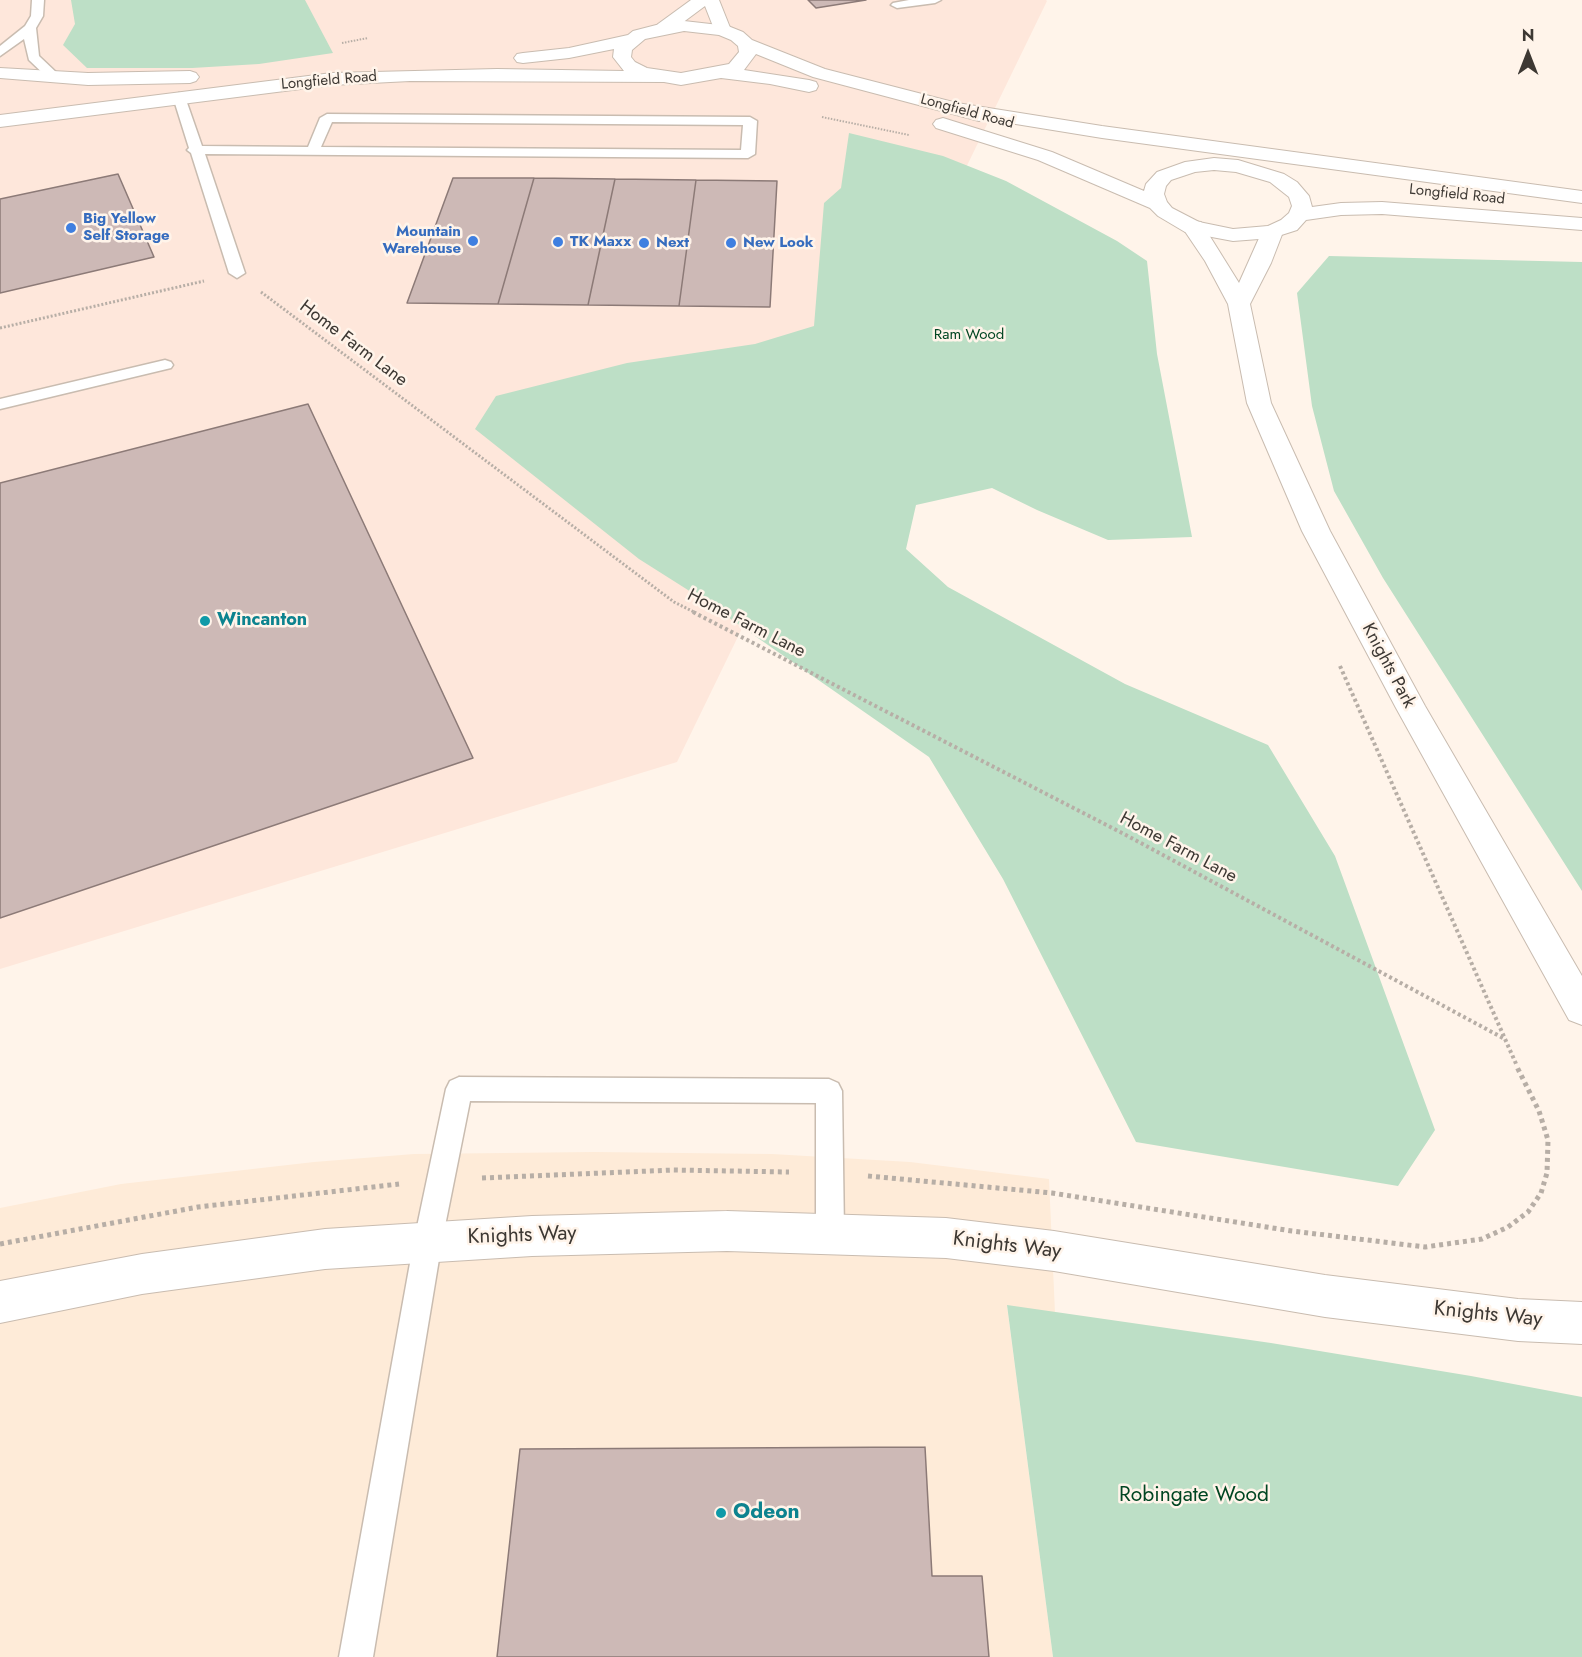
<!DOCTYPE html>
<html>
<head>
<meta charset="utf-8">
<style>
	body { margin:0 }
	#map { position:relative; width:1582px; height:1657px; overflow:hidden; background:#fff4ea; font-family:Jost,sans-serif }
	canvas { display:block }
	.north { position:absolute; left:1498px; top:24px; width:60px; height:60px; -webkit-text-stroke:4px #fff4ea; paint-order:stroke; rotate:0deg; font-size:16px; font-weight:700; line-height:24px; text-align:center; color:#3d3833 }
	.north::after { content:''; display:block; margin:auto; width:21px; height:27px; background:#3d3833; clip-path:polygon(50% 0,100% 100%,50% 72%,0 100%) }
</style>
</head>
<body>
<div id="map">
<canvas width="1582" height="1657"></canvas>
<div class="north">N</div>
</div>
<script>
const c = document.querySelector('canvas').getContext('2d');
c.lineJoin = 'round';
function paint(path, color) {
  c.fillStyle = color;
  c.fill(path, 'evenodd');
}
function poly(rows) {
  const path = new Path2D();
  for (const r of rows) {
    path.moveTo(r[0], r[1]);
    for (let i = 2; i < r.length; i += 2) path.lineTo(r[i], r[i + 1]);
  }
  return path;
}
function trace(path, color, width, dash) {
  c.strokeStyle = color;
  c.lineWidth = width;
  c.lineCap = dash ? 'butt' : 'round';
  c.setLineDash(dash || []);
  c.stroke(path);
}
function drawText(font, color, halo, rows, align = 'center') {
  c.font = font + ' Jost,sans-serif';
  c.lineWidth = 5;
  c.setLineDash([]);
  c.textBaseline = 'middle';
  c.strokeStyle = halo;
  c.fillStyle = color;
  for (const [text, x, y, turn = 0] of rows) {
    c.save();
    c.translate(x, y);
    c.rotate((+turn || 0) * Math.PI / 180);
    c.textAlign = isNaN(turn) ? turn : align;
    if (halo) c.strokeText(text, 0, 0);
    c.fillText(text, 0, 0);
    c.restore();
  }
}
const built = poly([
	[594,1152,772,1154,910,1162,1049,1179,1055,1313,1007,1306,1053,1657,0,1657,0,1208,121,1184,314,1162,414,1154]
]);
const industrial = poly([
	[0,0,1046,0,1047,1,677,762,0,969]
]);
const green = poly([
	[71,0,305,0,333,53,259,64,192,68,87,68,63,45,75,24],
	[849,133,943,156,1006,181,1117,241,1147,261,1157,354,1192,537,1108,540,1037,510,992,488,916,505,906,549,948,587,1125,684,1268,745,1335,856,1435,1130,1398,1186,1136,1142,1003,879,929,757,699,597,639,559,475,429,496,396,627,363,755,344,814,326,824,203,841,188],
	[1329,256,1582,262,1582,891,1383,578,1334,491,1312,406,1297,293],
	[1007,1305,1271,1343,1471,1376,1582,1397,1582,1657,1053,1657]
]);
const building = poly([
	[808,0,866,0,816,8,808,0],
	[118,174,154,257,0,293,0,199,118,174],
	[453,178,534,178,498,304,407,303,453,178],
	[534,178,615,179,588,305,498,304,534,178],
	[615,179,696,180,679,306,588,305,615,179],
	[696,180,777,181,770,307,679,306,696,180],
	[308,404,473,758,0,918,0,483,308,404],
	[925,1447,932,1576,982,1576,989,1657,497,1657,520,1449,925,1447]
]);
const pathFar3 = poly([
	[342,43,368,38],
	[822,117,909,135]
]);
const pathFar2 = poly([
	[261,292,674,602,696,613],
	[0,328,204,281]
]);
const pathFar1 = poly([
	[693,612,1124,834,1503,1038],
	[1340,666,1517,1066]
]);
const path = poly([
	[868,1176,1052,1193,1292,1231,1425,1247,1482,1239,1508,1227,1528,1212,1541,1193,1547,1173,1548,1140,1539,1111,1516,1065],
	[482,1178,673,1170,789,1172],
	[0,1244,198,1207,399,1184]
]);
const service = poly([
	[32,0,44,0,43,16,36,28,39,56,58,74,60,77,58,80,50,80,29,60,24,39,0,56,0,46,25,26,31,16,32,0],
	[909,0,941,0,935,3,897,8,891,5,893,3,909,0],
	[179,93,185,97,202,146,308,147,320,118,327,114,750,117,757,121,755,154,748,158,205,154,245,273,237,278,229,273,191,153,187,150,189,148,173,97,179,93],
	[332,122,743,125,741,150,321,147,332,122],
	[165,360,171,362,173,365,171,368,0,409,0,399,165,360],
	[459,1077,829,1079,838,1083,842,1091,844,1233,840,1242,830,1246,820,1242,816,1233,816,1103,470,1101,442,1241,373,1657,339,1657,414,1241,446,1089,450,1081,459,1077]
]);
const minor = poly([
	[691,0,719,0,731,30,728,34,716,34,705,6,670,32,658,32,655,28,658,24,691,0],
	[1193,221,1201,222,1239,283,1264,227,1272,226,1280,227,1283,232,1271,263,1250,304,1271,403,1330,531,1425,706,1582,976,1582,1025,1569,1020,1396,708,1302,531,1247,403,1228,304,1205,261,1182,227,1185,222,1193,221],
	[727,1211,946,1218,1054,1231,1325,1275,1518,1299,1582,1302,1582,1344,1518,1341,1325,1317,1054,1271,946,1258,727,1251,532,1256,325,1269,142,1294,0,1323,0,1281,142,1254,325,1229,532,1216,727,1211]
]);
const tertiary = poly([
	[684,21,728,26,743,32,752,40,825,69,957,103,1102,126,1582,191,1582,203,1102,138,985,119,979,121,813,77,756,54,744,70,809,80,816,82,818,86,816,90,809,92,770,84,721,78,681,85,664,82,410,81,332,85,0,127,0,115,332,73,497,69,624,71,613,57,614,49,569,58,523,63,517,62,514,58,517,54,523,53,569,48,628,35,633,31,664,23,684,21],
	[684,31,719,35,731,40,738,46,739,52,729,64,681,73,647,68,635,62,631,57,632,50,645,39,684,31],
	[0,68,88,73,190,71,196,73,199,77,196,81,190,83,88,85,0,78,0,68],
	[943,118,1052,152,1144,191,1146,184,1157,172,1185,162,1214,158,1238,160,1284,174,1297,182,1309,196,1312,207,1341,203,1382,202,1582,218,1582,230,1382,214,1341,215,1306,220,1297,230,1272,238,1233,241,1185,232,1158,216,1150,208,1038,160,936,128,933,124,936,120,943,118],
	[1214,170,1236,172,1270,182,1289,197,1292,206,1289,213,1281,220,1268,226,1233,229,1199,222,1172,208,1167,202,1164,194,1166,186,1171,180,1195,172,1214,170]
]);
const markers = [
	[71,228,6,"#3f7fe0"],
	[473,241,6,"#3f7fe0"],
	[558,242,6,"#3f7fe0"],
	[644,243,6,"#3f7fe0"],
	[731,243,6,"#3f7fe0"],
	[205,621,6,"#0f9aa8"],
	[721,1513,6,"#0f9aa8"]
];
const farStreetnames = [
	["Longfield Road",329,81,-5],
	["Longfield Road",967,112,15],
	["Longfield Road",1457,195,6]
];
const farShopnames = [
	["Big Yellow",83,219],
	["Self Storage",83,236],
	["Mountain",461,232,"right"],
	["Warehouse",461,249,"right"],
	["TK Maxx",570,242],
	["Next",656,243],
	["New Look",743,243]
];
const farParknames = [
	["Ram Wood",969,335]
];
const streetNames = [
	["Home Farm Lane",353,344,37],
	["Home Farm Lane",746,624,27],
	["Knights Park",1388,666,62],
	["Home Farm Lane",1178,848,28]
];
const cultureNames = [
	["Wincanton",217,621]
];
const nearStreetnames = [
	["Knights Way",522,1236,-2],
	["Knights Way",1007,1246,7],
	["Knights Way",1488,1315,6]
];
const nearParknames = [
	["Robingate Wood",1194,1496]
];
const nearCulturenames = [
	["Odeon",733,1513]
];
paint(built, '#feebd8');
paint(industrial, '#fee7db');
paint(green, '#bddfc6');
paint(building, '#cdb9b6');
trace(building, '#8c7a77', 1.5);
trace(service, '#c9bcb0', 3);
trace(minor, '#c9bcb0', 2);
trace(tertiary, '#c9bcb0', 2);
trace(pathFar3, '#b7aea6', 2, [1.5, 1.5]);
trace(pathFar2, '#b7aea6', 3, [2, 2]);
trace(pathFar1, '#b7aea6', 4, [3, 3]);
trace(path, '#b7aea6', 5, [4, 4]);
paint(service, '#fff');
paint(minor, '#fff');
paint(tertiary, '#fff');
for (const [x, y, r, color] of markers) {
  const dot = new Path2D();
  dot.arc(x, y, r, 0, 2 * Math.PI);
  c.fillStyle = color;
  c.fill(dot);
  trace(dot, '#fff4ea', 2);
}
drawText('15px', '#3d3833', '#fff4ea', farStreetnames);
drawText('bold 15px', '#366cbe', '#fff4ea', farShopnames, 'left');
drawText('15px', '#014622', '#fff4ea', farParknames);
drawText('18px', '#3d3833', '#fff4ea', streetNames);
drawText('bold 18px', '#0d838f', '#fff4ea', cultureNames, 'left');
drawText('21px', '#3d3833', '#fff4ea', nearStreetnames);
drawText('21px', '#014622', '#fff4ea', nearParknames);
drawText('bold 21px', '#0d838f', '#fff4ea', nearCulturenames, 'left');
</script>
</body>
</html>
